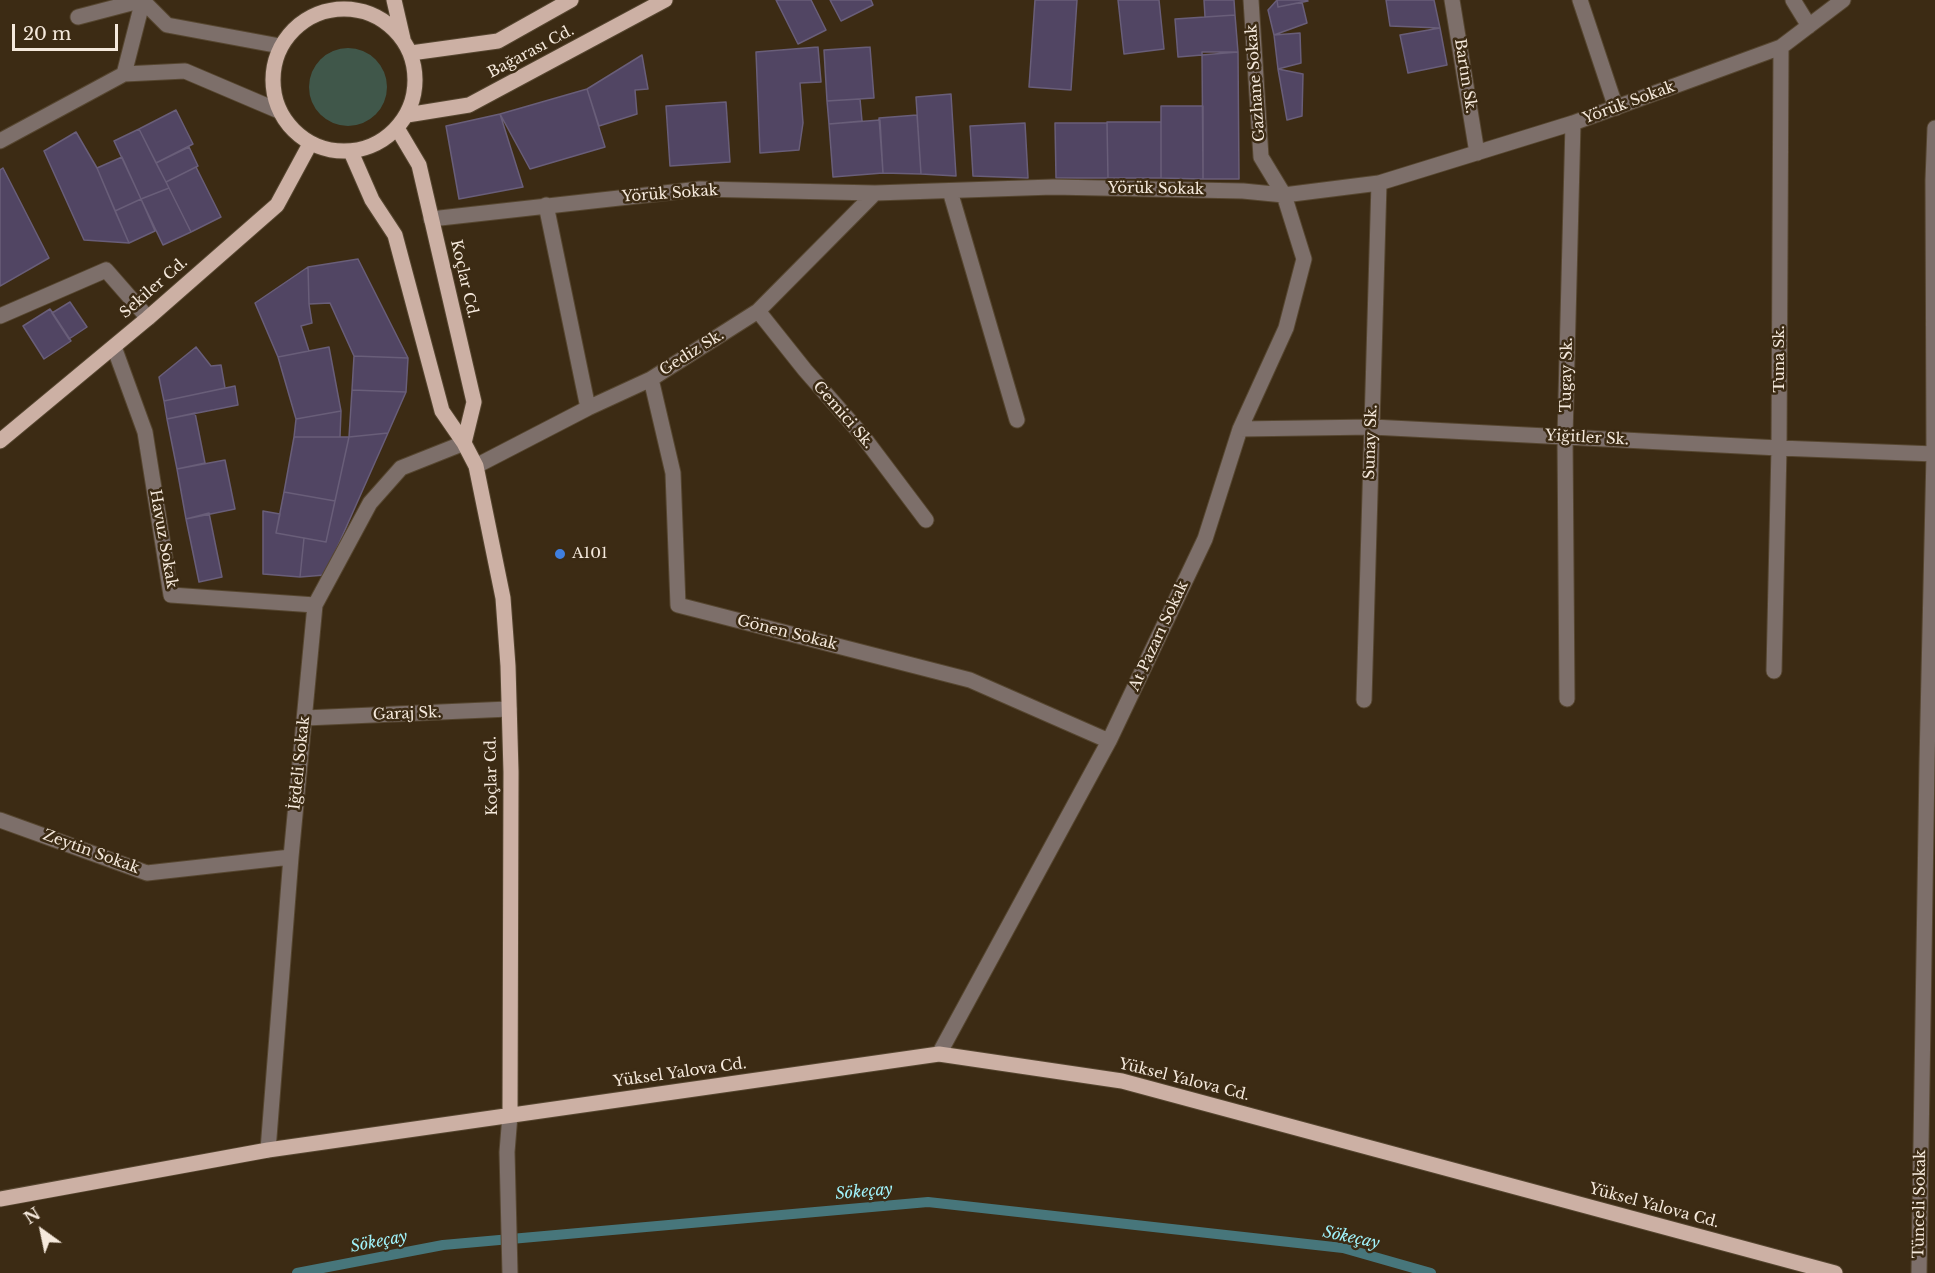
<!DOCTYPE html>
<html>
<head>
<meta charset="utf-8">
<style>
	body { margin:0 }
	#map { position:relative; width:1935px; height:1273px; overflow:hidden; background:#3c2b14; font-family:"Libre Baskerville",serif }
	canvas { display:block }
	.north { position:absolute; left:12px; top:1201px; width:60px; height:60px; -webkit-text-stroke:4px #3c2b14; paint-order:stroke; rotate:327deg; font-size:16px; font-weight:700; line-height:24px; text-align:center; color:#f5e9dc }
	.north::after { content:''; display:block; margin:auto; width:21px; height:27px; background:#f5e9dc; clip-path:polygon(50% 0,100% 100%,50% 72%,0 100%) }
	.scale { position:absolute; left:12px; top:24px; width:106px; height:27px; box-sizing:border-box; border:3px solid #f5e9dc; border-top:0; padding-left:8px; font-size:18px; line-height:21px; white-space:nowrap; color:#f5e9dc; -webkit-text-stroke:4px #3c2b14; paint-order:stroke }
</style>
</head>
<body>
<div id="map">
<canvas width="1935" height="1273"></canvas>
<div class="north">N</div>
<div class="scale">20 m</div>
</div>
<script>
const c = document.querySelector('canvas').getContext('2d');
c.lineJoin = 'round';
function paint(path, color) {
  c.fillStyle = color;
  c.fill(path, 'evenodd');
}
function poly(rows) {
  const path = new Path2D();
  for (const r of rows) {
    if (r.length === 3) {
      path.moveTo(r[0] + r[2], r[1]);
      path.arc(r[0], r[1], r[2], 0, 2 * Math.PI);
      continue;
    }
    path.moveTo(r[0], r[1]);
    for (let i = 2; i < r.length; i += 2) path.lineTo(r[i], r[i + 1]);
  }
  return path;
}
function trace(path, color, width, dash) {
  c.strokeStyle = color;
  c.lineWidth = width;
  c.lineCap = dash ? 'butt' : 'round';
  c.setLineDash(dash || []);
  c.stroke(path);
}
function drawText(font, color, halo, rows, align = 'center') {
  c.font = font + ' "Libre Baskerville",serif';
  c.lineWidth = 5;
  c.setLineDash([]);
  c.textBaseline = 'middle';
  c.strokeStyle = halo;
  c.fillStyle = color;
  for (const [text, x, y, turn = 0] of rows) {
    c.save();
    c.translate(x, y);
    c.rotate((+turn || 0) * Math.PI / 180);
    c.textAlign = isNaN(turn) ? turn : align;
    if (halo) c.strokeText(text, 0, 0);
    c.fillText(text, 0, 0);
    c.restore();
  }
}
const green = poly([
	[348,87,39]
]);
const stream = poly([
	[297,1273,443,1245,928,1202,1343,1248,1431,1273]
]);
const building = poly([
	[776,0,811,0,826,30,798,44,776,0],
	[830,0,871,0,873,5,841,21,830,0],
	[1035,0,1077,0,1071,90,1029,87,1035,0],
	[1118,0,1159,0,1164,49,1124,54,1118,0],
	[1204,0,1234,0,1235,15,1205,17,1204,0],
	[1277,0,1307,0,1308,1,1278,7,1277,0],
	[1277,0,1278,7,1302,2,1307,23,1274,35,1268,10,1277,0],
	[1386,0,1434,0,1440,28,1390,26,1386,0],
	[1235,15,1238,52,1178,57,1175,19,1235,15],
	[1440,28,1447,65,1408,73,1400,35,1440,28],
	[1300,33,1301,63,1278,69,1274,35,1300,33],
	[818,47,821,82,800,83,803,123,799,150,760,153,756,52,818,47],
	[870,47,874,98,827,101,824,50,870,47],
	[1202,52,1238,52,1239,179,1203,179,1202,52],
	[642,55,648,89,635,90,637,114,599,126,587,89,642,55],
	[1278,69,1303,74,1302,116,1287,120,1278,69],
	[587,89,605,147,530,169,500,114,587,89],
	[951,94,956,176,921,174,916,97,951,94],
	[860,99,862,121,829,124,827,101,860,99],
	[726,102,730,162,670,166,666,106,726,102],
	[1161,106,1203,106,1203,179,1161,178,1161,106],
	[176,110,193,144,156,163,139,129,176,110],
	[500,114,523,187,459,199,446,126,500,114],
	[917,115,921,174,883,173,879,118,917,115],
	[880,120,883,173,833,177,829,124,880,120],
	[1107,122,1161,122,1161,178,1108,178,1107,122],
	[1025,123,1028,178,973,176,970,126,1025,123],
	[1055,123,1107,123,1108,178,1056,178,1055,123],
	[139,129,169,188,141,199,114,141,139,129],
	[76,132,97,168,129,243,84,240,44,151,76,132],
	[189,147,198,166,166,182,156,163,189,147],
	[122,157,141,199,115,211,97,168,122,157],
	[196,167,221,217,191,232,166,182,196,167],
	[3,168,49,258,0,286,0,170,3,168],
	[169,188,191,232,163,245,141,199,169,188],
	[141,199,155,231,129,243,115,211,141,199],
	[358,259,408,358,354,356,330,303,309,304,308,267,358,259],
	[308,267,309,304,312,323,301,326,309,351,278,357,255,303,308,267],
	[70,302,87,327,69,339,52,313,70,302],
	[50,309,71,341,44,359,23,326,50,309],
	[196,347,211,366,221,365,225,388,164,401,159,377,196,347],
	[329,347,341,411,296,419,278,357,329,347],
	[354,356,408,358,406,392,352,390,354,356],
	[235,386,238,405,167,419,164,401,235,386],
	[352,390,406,392,388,433,349,437,352,390],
	[341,411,340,437,294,437,296,419,341,411],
	[195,413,205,463,177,469,167,419,195,413],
	[388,433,325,575,300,577,304,538,326,542,349,437,388,433],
	[294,437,349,437,335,501,284,492,294,437],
	[225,460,235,509,186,519,177,469,225,460],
	[284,492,335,501,326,542,276,533,284,492],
	[263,511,280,514,276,533,304,538,300,577,263,574,263,511],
	[209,513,222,577,199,582,186,519,209,513]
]);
const minor = poly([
	[142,0,167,25,280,46],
	[1452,0,1477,153],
	[1580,0,1616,108],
	[1793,0,1809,26],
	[78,17,143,0],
	[124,74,143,0],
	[0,141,124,74,185,71,279,111],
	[950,191,1017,420],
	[546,205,588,408],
	[431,219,700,189,875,193,1053,187,1243,191,1284,195,1379,183,1573,123,1781,47,1843,0],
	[758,311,805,370,862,435,926,520],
	[0,316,106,270,148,318],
	[114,347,145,432,171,595,315,605],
	[651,379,673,473,678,605,970,680,1109,741],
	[1240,429,1372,427,1779,448,1935,454],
	[476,466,588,408,651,379,758,311,875,193],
	[1774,671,1779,448,1781,47],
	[1567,699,1565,437,1573,123],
	[1364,700,1379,183],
	[305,718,509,709],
	[0,820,147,873,291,857],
	[939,1054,1109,741,1205,539,1240,429,1286,328,1304,259,1284,195,1261,157,1251,0],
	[510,1115,507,1152,510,1273],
	[268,1150,291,857,315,605,370,503,401,468,464,443],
	[1919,1273,1927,763,1934,454,1933,180,1935,128]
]);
const major = poly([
	[394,0,403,39],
	[344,80,71],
	[411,53,498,41,571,0],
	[407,115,469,105,665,0],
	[397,128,419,165,474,402,464,443],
	[351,152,372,200,395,235,442,411,464,443,476,466,503,598,508,666,511,772,510,1115],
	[0,441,148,318,277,205,310,144],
	[0,1199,268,1150,939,1054,1122,1081,1835,1273]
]);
const markers = [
	[560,554,6,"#3f7fe0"]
];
const streetNames = [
	["Bağarası Cd.",531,52,-28],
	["Bartın Sk.",1465,76,81],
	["Gazhane Sokak",1256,83,-94],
	["Yörük Sokak",1629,103,-20],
	["Yörük Sokak",1156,189,1],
	["Yörük Sokak",670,194,-4],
	["Koçlar Cd.",464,279,77],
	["Sekiler Cd.",154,288,-41],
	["Gediz Sk.",692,353,-32],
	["Tuna Sk.",1780,359,-90],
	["Tugay Sk.",1567,375,-89],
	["Gemici Sk.",843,415,49],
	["Yiğitler Sk.",1587,438,3],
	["Sunay Sk.",1371,442,-88],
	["Havuz Sokak",163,539,80],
	["Gönen Sokak",787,633,14],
	["At Pazarı Sokak",1159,636,-65],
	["Garaj Sk.",407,714,-2],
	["İğdeli Sokak",300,763,-84],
	["Koçlar Cd.",492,776,-91],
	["Zeytin Sokak",91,852,20],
	["Yüksel Yalova Cd.",680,1073,-8],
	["Yüksel Yalova Cd.",1184,1080,14],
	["Tünceli Sokak",1920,1204,-89],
	["Yüksel Yalova Cd.",1654,1206,15]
];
const poiNames = [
	["A101",572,554]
];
const waterNames = [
	["Sökeçay",864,1192,-5],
	["Sökeçay",1351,1238,12],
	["Sökeçay",379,1242,-11]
];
paint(green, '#40574a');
trace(stream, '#47767b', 10);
paint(building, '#514563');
trace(building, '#695e79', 1.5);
trace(minor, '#564630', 17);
trace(major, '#564630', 17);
trace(minor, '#7d6f6a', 15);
trace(major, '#ccb0a4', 15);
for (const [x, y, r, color] of markers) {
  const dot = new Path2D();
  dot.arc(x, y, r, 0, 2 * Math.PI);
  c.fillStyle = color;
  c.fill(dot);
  trace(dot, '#3c2b14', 2);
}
drawText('15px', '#f5e9dc', '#3c2b14', streetNames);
drawText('15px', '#f5e9dc', '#3c2b14', poiNames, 'left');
drawText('italic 16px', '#a1f4fc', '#3c2b14', waterNames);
</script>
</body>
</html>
